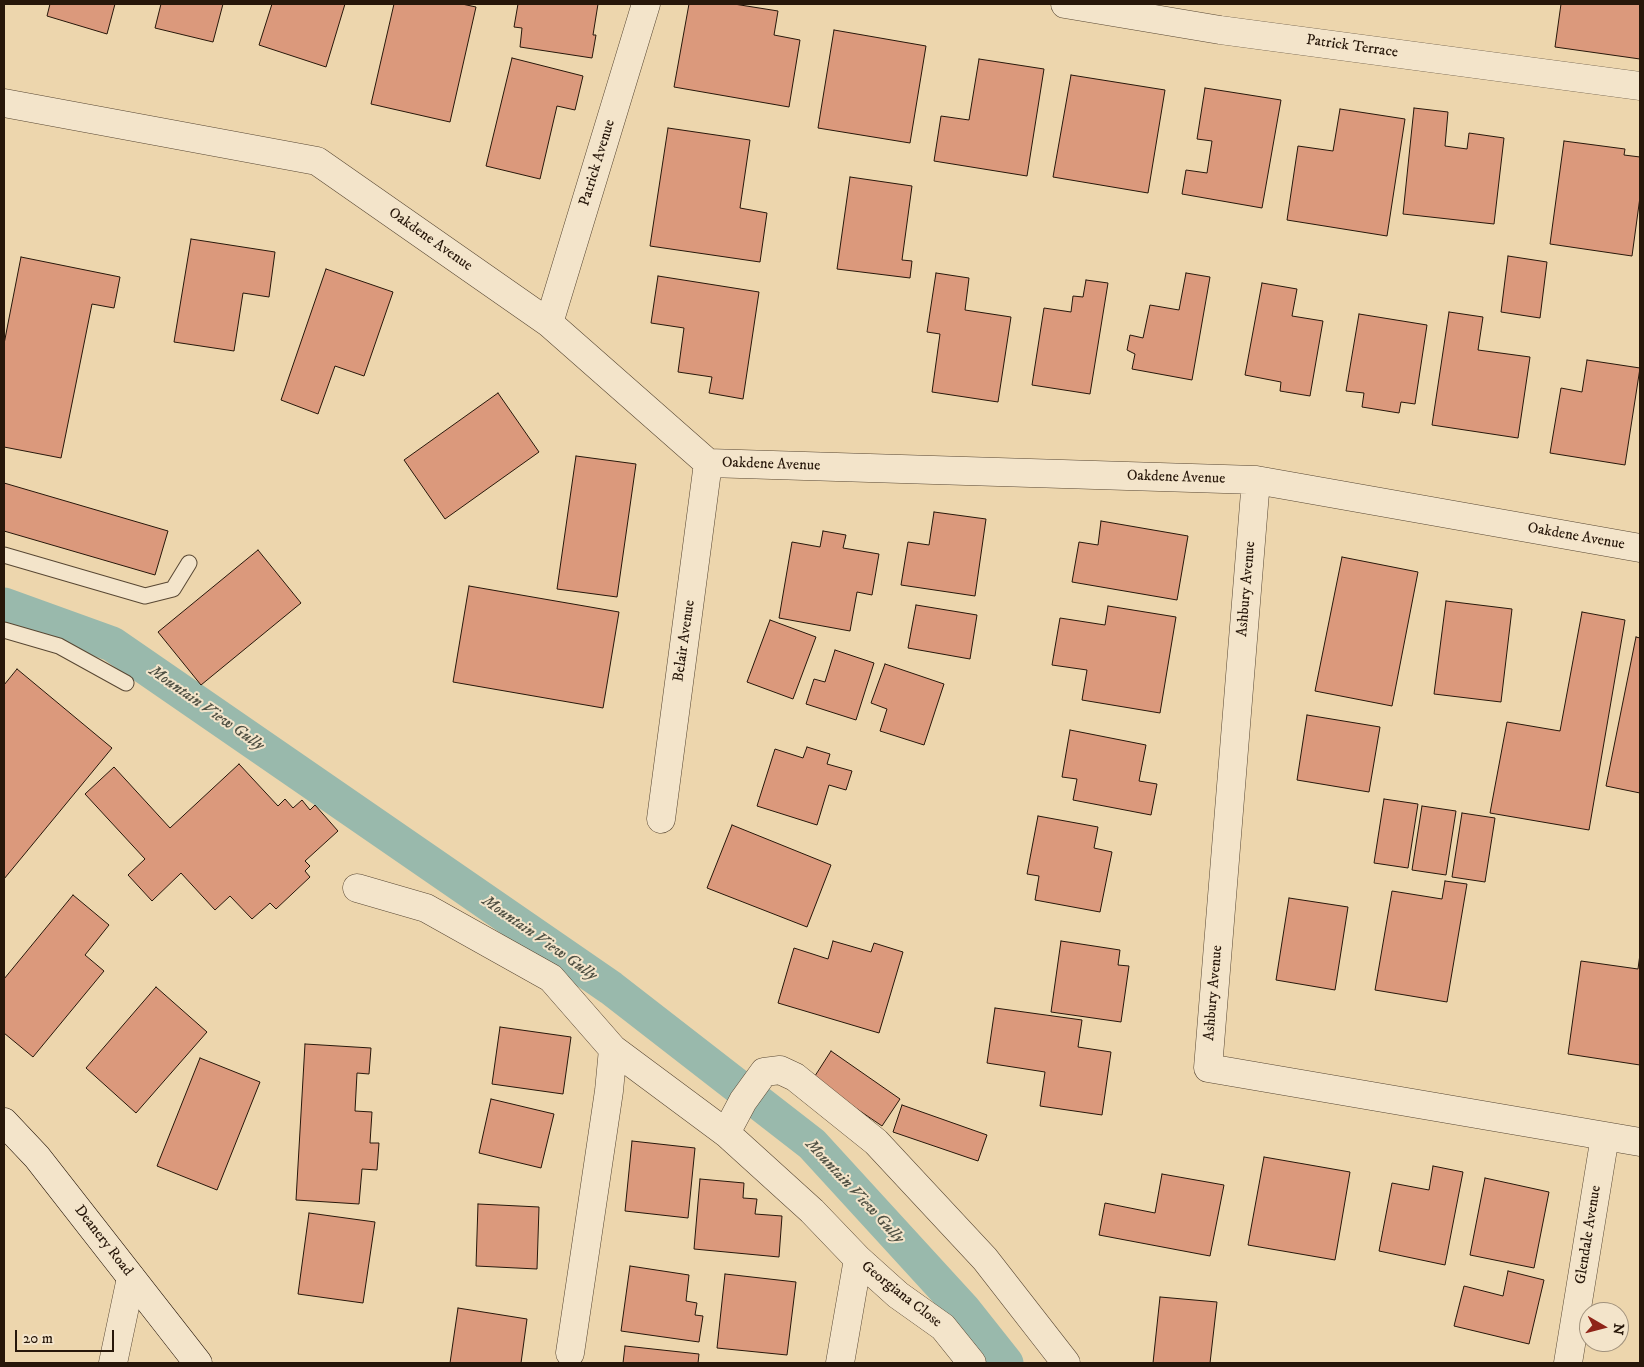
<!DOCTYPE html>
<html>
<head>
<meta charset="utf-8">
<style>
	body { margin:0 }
	#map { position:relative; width:1644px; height:1367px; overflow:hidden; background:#edd6ad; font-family:"IM FELL DW Pica",serif }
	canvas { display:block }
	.frame { position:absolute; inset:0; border:5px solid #27170a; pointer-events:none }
	.north { position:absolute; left:1579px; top:1302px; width:50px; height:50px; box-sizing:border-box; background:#f3e4ca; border:1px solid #a1927d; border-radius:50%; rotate:98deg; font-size:14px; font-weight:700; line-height:20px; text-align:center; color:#27170a }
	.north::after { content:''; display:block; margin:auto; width:18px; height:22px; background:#8f2418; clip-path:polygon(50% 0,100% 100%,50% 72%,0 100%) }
	.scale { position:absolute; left:15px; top:1330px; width:99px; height:22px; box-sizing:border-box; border:2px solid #27170a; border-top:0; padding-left:6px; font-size:15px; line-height:18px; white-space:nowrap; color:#27170a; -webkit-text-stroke:4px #f3e4ca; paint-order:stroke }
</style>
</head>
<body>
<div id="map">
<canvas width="1644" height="1367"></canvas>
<div class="frame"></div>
<div class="north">N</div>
<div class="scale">20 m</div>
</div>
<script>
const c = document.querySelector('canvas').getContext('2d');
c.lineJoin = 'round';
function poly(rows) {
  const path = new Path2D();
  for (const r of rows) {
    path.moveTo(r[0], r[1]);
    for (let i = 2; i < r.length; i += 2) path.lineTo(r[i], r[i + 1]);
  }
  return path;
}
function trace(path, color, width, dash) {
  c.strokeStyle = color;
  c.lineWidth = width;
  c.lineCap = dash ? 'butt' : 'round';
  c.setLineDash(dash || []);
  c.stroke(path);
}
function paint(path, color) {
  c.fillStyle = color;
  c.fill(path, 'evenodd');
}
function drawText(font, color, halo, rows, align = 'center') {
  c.font = font + ' "IM FELL DW Pica",serif';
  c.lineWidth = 4;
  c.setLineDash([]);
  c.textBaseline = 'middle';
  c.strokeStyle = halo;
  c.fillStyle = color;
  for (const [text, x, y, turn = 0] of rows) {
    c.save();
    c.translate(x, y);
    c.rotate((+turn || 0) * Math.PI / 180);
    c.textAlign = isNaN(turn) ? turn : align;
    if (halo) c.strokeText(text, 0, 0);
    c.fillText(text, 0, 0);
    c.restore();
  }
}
const canal = poly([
	[4,605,112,644,611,988,812,1144,964,1310,1006,1363]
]);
const building = poly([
	[50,4,115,4,107,34,47,16,50,4],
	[161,4,223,4,213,42,155,28,161,4],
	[272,4,345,4,326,67,259,45,272,4],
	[394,4,462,4,476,7,450,122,371,104,394,4],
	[518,4,598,4,593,35,596,35,592,58,520,47,522,28,514,27,518,4],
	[689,4,734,4,778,11,774,35,800,40,789,107,674,87,689,4],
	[1561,4,1640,4,1640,59,1555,47,1561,4],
	[834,30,926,46,910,143,818,128,834,30],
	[512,58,583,76,575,110,557,106,540,179,486,166,512,58],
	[979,59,1044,69,1027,176,934,161,941,116,969,120,979,59],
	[1071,75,1165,90,1148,193,1053,177,1071,75],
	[1205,88,1281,100,1262,208,1182,194,1186,170,1207,173,1212,141,1197,139,1205,88],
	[1414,108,1448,112,1445,146,1467,149,1469,133,1504,138,1494,224,1403,214,1414,108],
	[1340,109,1405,119,1387,236,1287,220,1298,146,1333,151,1340,109],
	[668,128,750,140,740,208,767,213,760,262,650,246,668,128],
	[1564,141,1625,149,1624,155,1640,157,1640,197,1632,256,1550,244,1564,141],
	[850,177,912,186,902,260,912,261,910,278,837,269,850,177],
	[191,239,275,252,269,297,243,293,234,351,174,342,191,239],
	[1508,256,1547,262,1540,318,1501,312,1508,256],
	[21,257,120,277,114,308,92,304,61,458,4,447,4,344,21,257],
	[326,269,393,292,364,376,335,366,318,414,281,400,326,269],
	[936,273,969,278,965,310,1011,317,998,402,932,392,940,334,927,332,936,273],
	[1186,273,1210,277,1192,380,1132,369,1135,354,1127,350,1130,335,1143,338,1150,305,1179,310,1186,273],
	[658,276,759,292,743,399,709,393,712,377,678,372,684,328,651,323,658,276],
	[1086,280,1108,283,1090,394,1032,385,1044,308,1071,312,1073,296,1083,297,1086,280],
	[1262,283,1297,289,1292,316,1323,321,1310,396,1280,391,1281,382,1245,375,1262,283],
	[1449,312,1483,317,1478,350,1530,357,1518,438,1432,425,1449,312],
	[1359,314,1427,325,1415,404,1401,402,1399,413,1362,407,1364,393,1346,391,1359,314],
	[1587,360,1640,368,1625,465,1550,453,1561,388,1582,392,1587,360],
	[498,393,539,452,445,519,404,460,498,393],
	[576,456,636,464,617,597,557,589,576,456],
	[4,483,168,531,155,575,4,531,4,483],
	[934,512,986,519,975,596,901,585,908,542,929,545,934,512],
	[1101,521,1188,536,1177,600,1072,582,1079,542,1098,545,1101,521],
	[823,531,846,535,843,548,879,554,872,595,857,592,850,631,779,618,792,542,820,547,823,531],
	[258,550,301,603,201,685,158,632,258,550],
	[1342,557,1418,572,1392,706,1315,691,1342,557],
	[469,586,619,612,603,708,453,682,469,586],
	[1446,601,1512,609,1501,702,1434,694,1446,601],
	[916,605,977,615,970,659,908,648,916,605],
	[1108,606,1176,617,1160,713,1082,700,1087,670,1052,665,1060,618,1105,625,1108,606],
	[1582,612,1625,620,1589,830,1490,813,1507,722,1560,731,1582,612],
	[770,620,816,637,793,699,747,682,770,620],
	[1636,637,1640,638,1640,793,1606,786,1636,637],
	[835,650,874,663,856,720,806,704,814,679,825,682,835,650],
	[885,664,944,684,924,745,880,731,887,709,871,703,885,664],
	[17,669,112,748,4,879,4,685,17,669],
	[1307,715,1380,727,1369,792,1297,780,1307,715],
	[1070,730,1146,745,1139,781,1157,784,1151,815,1073,800,1077,779,1062,777,1070,730],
	[807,747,830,754,827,764,852,771,846,790,829,785,817,825,757,806,775,749,803,758,807,747],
	[239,764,278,806,285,799,293,808,302,800,310,810,315,805,338,831,305,861,310,866,305,871,310,877,276,909,270,903,252,919,230,896,215,910,181,873,152,901,128,875,145,859,85,794,114,767,170,828,239,764],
	[1384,799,1418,804,1408,868,1374,863,1384,799],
	[1422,806,1456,811,1446,875,1412,870,1422,806],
	[1462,813,1495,818,1485,882,1452,877,1462,813],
	[1038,816,1098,827,1094,848,1112,852,1100,912,1035,900,1039,876,1027,874,1038,816],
	[732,825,831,865,807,927,707,888,732,825],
	[1445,881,1467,884,1447,1002,1375,990,1392,891,1442,899,1445,881],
	[73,895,109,925,85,955,104,971,33,1057,4,1033,4,979,73,895],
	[1289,898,1348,907,1335,990,1276,980,1289,898],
	[833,941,871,952,874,943,903,952,879,1033,778,1003,794,948,828,959,833,941],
	[1061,941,1120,950,1118,965,1129,966,1121,1022,1051,1012,1061,941],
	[1640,954,1640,1065,1568,1054,1581,961,1638,969,1640,954],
	[156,987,207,1032,136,1113,86,1068,156,987],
	[995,1008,1082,1020,1078,1047,1111,1052,1102,1115,1040,1106,1045,1072,987,1063,995,1008],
	[500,1027,571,1037,563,1094,492,1084,500,1027],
	[305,1044,371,1048,369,1074,357,1073,355,1111,372,1112,370,1143,379,1143,377,1170,362,1169,359,1204,296,1200,305,1044],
	[831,1051,900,1099,882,1126,813,1079,831,1051],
	[200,1058,260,1082,217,1190,157,1166,200,1058],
	[491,1099,554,1114,541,1168,479,1153,491,1099],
	[902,1105,987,1135,978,1161,893,1132,902,1105],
	[632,1141,695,1148,688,1218,625,1211,632,1141],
	[1264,1157,1350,1172,1335,1260,1248,1245,1264,1157],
	[1433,1166,1463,1172,1445,1265,1379,1251,1392,1183,1429,1190,1433,1166],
	[1162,1174,1224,1185,1210,1256,1099,1235,1105,1203,1155,1213,1162,1174],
	[1485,1178,1549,1192,1534,1268,1470,1255,1485,1178],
	[700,1179,744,1183,743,1198,757,1199,755,1214,782,1216,779,1257,694,1249,700,1179],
	[478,1204,539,1207,537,1269,476,1266,478,1204],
	[309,1213,375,1222,363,1303,298,1294,309,1213],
	[630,1266,689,1275,686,1301,697,1303,695,1315,703,1316,699,1342,621,1331,630,1266],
	[1508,1271,1544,1280,1529,1344,1454,1326,1464,1286,1503,1296,1508,1271],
	[725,1274,796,1282,787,1355,717,1348,725,1274],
	[1160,1297,1217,1302,1210,1363,1153,1363,1160,1297],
	[458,1308,527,1319,521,1363,450,1363,458,1308],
	[625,1346,699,1354,698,1363,623,1363,625,1346]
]);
const lane = poly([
	[4,555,145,596,173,589,189,563],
	[4,630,59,646,126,683]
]);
const street = poly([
	[1065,4,1220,30,1640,86],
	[4,103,317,161,549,323,708,463,1256,480,1640,548],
	[549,323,646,4],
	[1256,480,1208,1068,1640,1142],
	[661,819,708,463],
	[357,888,426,908,551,978,613,1049],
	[726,1133,743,1101,764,1072,780,1070,795,1077,876,1142,985,1259,1066,1363],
	[570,1353,609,1091,613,1049,726,1133,812,1211,858,1259],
	[113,1363,131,1278],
	[840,1363,858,1259,898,1295,943,1327,972,1363],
	[1568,1363,1605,1136]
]);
const secondary = poly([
	[4,1122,37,1157,198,1363]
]);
const streetNames = [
	["Patrick Terrace",1352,47,8],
	["Patrick Avenue",598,163,-73],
	["Oakdene Avenue",430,240,35],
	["Oakdene Avenue",771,465,2],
	["Oakdene Avenue",1176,478,2],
	["Oakdene Avenue",1576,537,10],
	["Ashbury Avenue",1247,589,-85],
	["Belair Avenue",685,641,-82],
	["Ashbury Avenue",1214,993,-85],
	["Glendale Avenue",1589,1235,-81],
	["Deanery Road",103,1241,52],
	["Georgiana Close",901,1295,38]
];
const waterNames = [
	["Mountain View Gully",206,709,35],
	["Mountain View Gully",539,939,35],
	["Mountain View Gully",854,1192,47]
];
trace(canal, '#99b9ac', 35);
paint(building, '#db997c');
trace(building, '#27170a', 1);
trace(lane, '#584733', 17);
trace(street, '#584733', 29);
trace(secondary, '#27170a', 29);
trace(lane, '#f3e4ca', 15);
trace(street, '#f3e4ca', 28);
trace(secondary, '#f3e4ca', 28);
drawText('15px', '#27170a', '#f3e4ca', streetNames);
drawText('italic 16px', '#4f5043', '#f3e4ca', waterNames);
</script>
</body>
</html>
